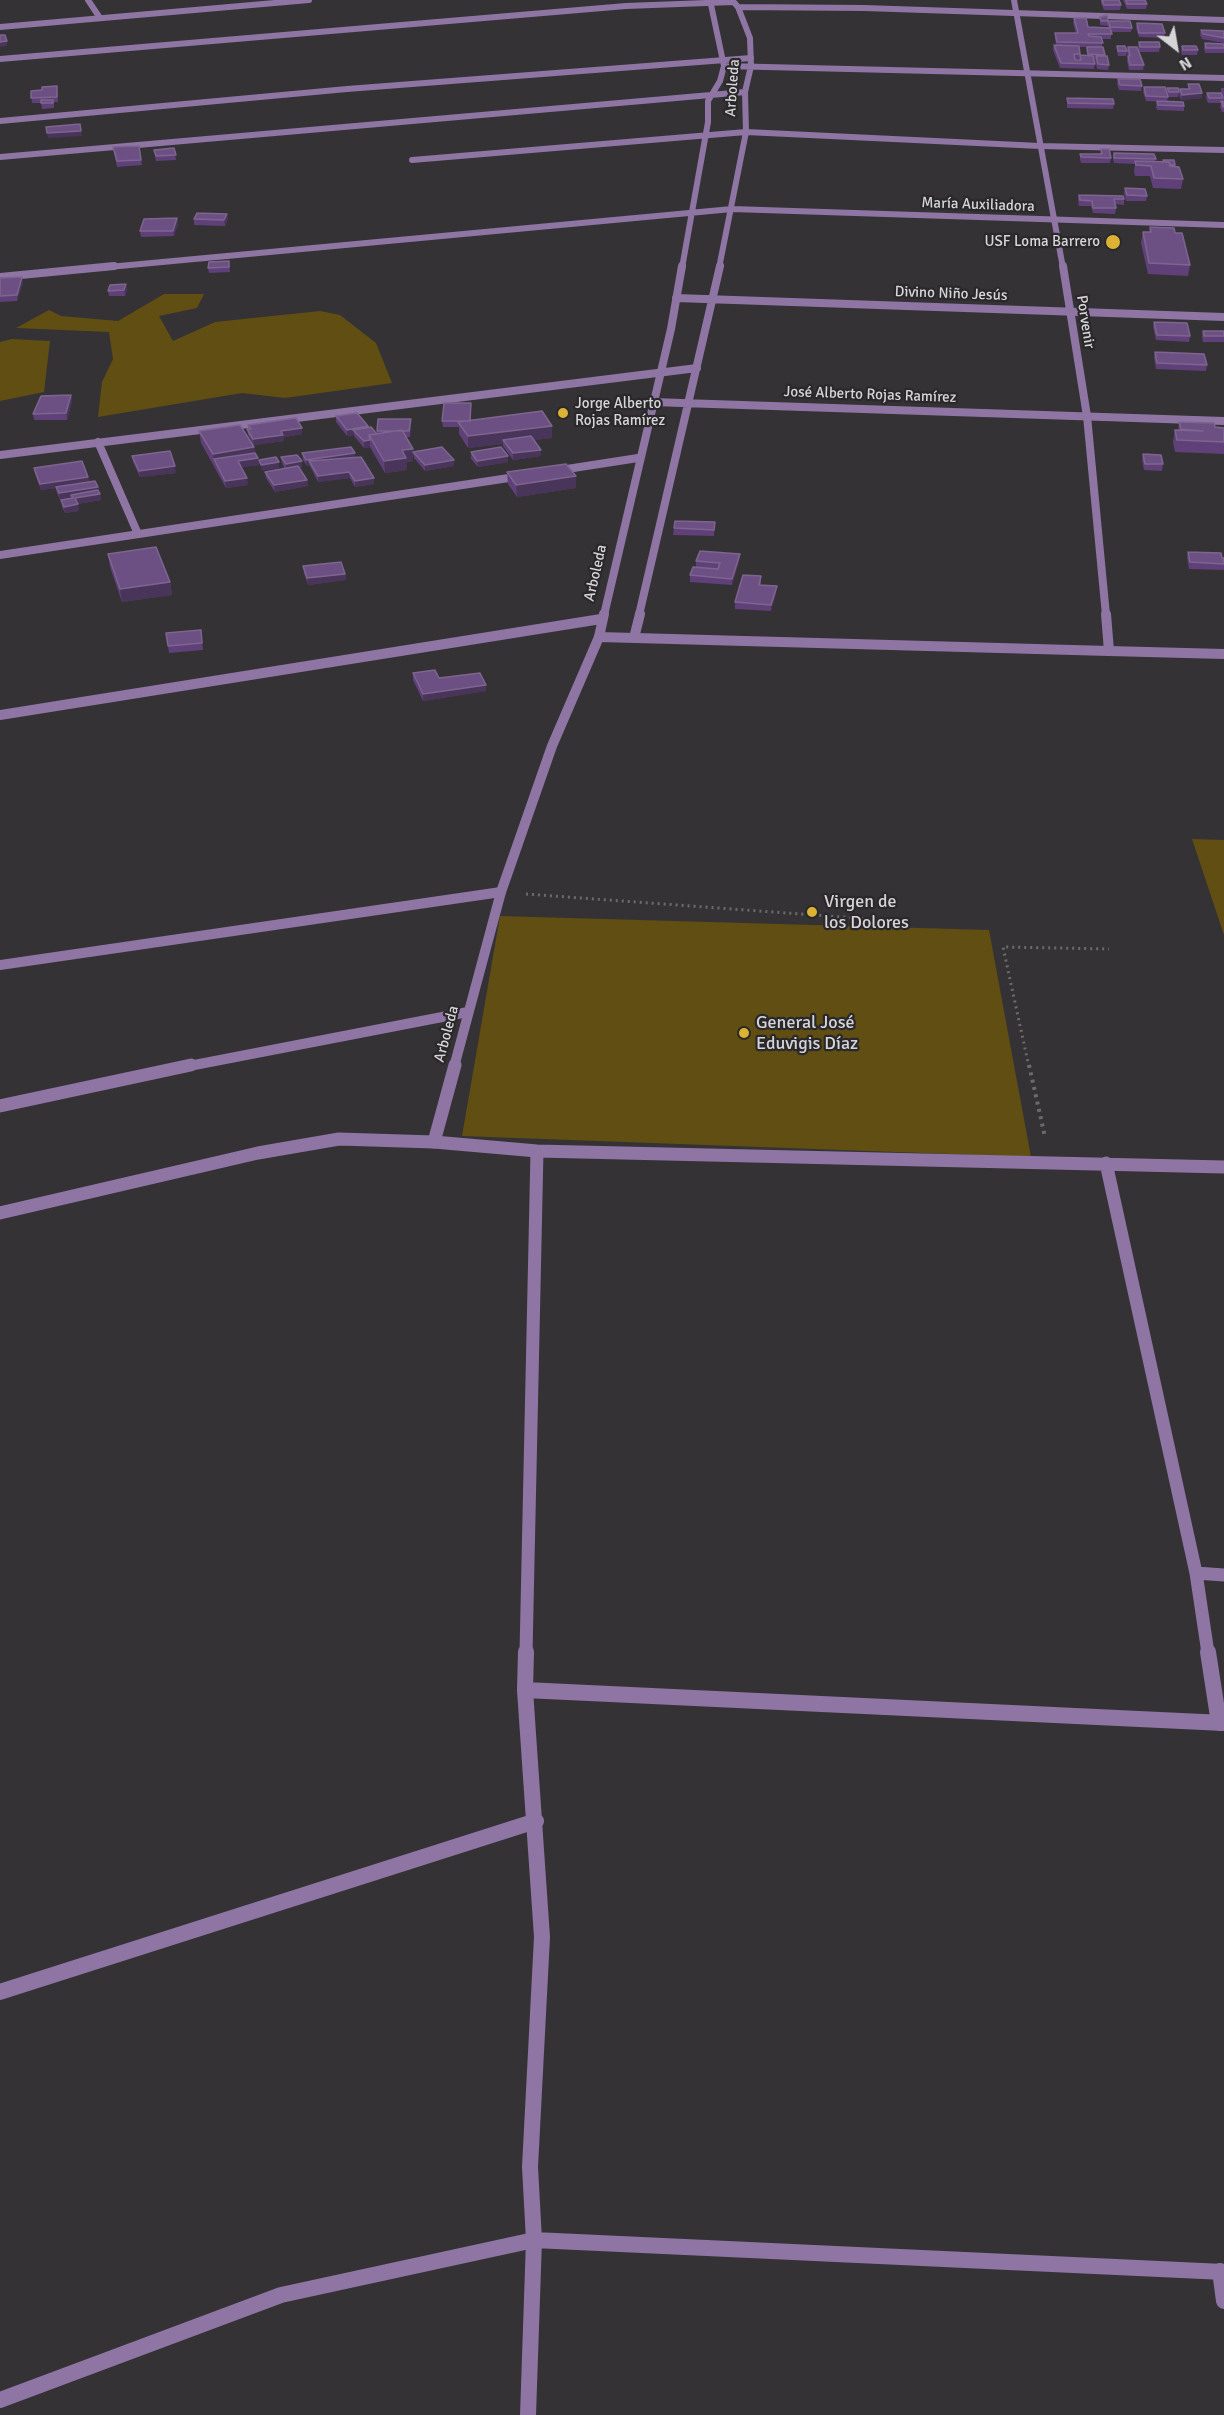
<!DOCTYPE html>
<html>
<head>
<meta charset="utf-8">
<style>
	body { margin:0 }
	#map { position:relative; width:1224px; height:2415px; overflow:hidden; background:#343235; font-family:Signika,sans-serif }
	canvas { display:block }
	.north { position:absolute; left:1146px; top:18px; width:60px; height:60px; -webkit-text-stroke:4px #2a282b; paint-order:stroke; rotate:149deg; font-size:16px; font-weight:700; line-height:24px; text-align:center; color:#d5d4d6 }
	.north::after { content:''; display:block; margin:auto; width:21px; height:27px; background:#d5d4d6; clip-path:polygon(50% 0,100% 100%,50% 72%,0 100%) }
</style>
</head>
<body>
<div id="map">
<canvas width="1224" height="2415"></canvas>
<div class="north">N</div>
</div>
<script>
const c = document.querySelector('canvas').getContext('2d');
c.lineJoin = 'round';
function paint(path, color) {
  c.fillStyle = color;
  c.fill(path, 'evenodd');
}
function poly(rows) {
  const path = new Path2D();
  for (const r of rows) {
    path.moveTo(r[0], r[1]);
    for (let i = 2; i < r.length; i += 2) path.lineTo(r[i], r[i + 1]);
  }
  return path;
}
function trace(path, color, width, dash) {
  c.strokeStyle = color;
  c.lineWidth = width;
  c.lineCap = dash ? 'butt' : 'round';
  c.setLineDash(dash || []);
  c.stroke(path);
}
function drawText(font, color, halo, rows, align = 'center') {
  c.font = font + ' Signika,sans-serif';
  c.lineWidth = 4.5;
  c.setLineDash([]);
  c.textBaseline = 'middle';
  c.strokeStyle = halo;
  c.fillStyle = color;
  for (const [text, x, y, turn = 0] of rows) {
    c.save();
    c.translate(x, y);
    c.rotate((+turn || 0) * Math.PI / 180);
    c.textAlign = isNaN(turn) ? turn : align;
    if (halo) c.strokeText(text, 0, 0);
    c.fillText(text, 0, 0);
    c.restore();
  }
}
const green = poly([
	[164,294,204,294,197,308,159,316,173,341,215,322,320,311,340,315,376,343,392,383,285,398,242,393,98,417,102,382,113,359,109,332,16,328,49,310,61,316,118,321],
	[12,339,50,341,44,392,0,401,0,342],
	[1192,839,1224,840,1224,936,1224,935],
	[500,916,989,930,1031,1157,462,1136]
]);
const pathFar1 = poly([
	[526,894,883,920],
	[1029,1067,1003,947,1109,949]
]);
const path = poly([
	[1029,1065,1045,1137]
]);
const serviceFar1 = poly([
	[0,121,347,89,751,58]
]);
const service = poly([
	[1220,2271,1224,2301]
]);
const minorFar4 = poly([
	[88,0,100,18],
	[738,7,864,8,1224,20],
	[0,27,309,0],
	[0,59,626,6,733,2],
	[724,66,1224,78],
	[0,157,745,92],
	[412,160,746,132,1040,146,1224,150],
	[98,268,732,209,1224,225],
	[682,268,708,122,708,101,720,81,724,66,710,0],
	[719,268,746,132,745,92,751,66,750,38,738,7,732,0]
]);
const minorFar3 = poly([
	[0,277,114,266],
	[676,298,1224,317],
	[652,402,1224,421],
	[98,442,138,534],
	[0,455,697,368],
	[554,471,638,458],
	[0,555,522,476],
	[604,615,671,329,682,266],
	[639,615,720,266]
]);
const minorFar2 = poly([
	[599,637,604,614],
	[634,638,640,614],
	[1109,651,1224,654],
	[0,715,601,619],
	[0,965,501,892],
	[184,1067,468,1012]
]);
const minorFar1 = poly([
	[0,1106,191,1065],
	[434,1142,537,1151,1224,1167],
	[1106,1163,1196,1573,1208,1653],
	[1196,1573,1224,1575],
	[526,1653,537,1151]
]);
const minor = poly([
	[526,1652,525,1690,542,1937,530,2167,534,2240,528,2415],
	[1208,1652,1219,1723],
	[525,1690,1224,1723],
	[0,1992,536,1821],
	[0,2400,281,2295,534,2240,1224,2272]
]);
const tertiaryFar3 = poly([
	[1014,0,1063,268]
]);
const tertiaryFar2 = poly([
	[1063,266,1087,416,1106,615]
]);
const tertiaryFar1 = poly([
	[454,1067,501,892,552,746,599,637,1109,651,1106,614]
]);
const tertiary = poly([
	[0,1213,258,1153,339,1139,434,1142,455,1065]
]);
const wall = poly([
	[1101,0,1119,0,1121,5,1120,10,1104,10,1101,3],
	[1123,0,1145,0,1147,4,1146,9,1127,9],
	[1100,17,1108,21,1132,28,1131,32,1111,32,1111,39,1102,39,1102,47,1105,56,1109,65,1108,70,1097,69,1095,59,1094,59,1095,64,1094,69,1060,68,1053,50,1054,45,1056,45,1055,38,1055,33,1076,33,1073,23,1074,18,1088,27,1108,28,1108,26,1100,25],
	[1079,47,1086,47,1087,55,1080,55,1080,60,1075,60,1075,59,1080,59,1080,54],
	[1137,23,1165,33,1164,38,1139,37,1136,28],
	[1201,30,1224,31,1224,43,1202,39,1200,35],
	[1139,42,1160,47,1159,52,1139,52,1138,46],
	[1205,43,1224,44,1224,53,1205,53,1204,48],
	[1117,46,1127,51,1126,56,1118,56,1117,51],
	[1182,46,1198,50,1197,55,1182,55,1181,51],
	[1128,47,1144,65,1143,70,1129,70,1127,61,1128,56,1127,52],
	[1118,79,1142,86,1141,91,1119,90,1117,84],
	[1188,84,1202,93,1202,98,1181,100,1179,94,1180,89,1188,89],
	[57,86,58,102,54,102,54,108,42,109,41,103,32,103,31,91,42,90],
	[1144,87,1167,92,1167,88,1179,92,1178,97,1168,97,1167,102,1146,101,1143,92],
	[1221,88,1224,88,1224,112,1222,112,1220,107,1221,103,1208,103,1206,98,1207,93,1221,93],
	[1067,98,1114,104,1113,109,1067,108],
	[1157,101,1184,106,1184,111,1157,110,1156,107],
	[139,146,142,165,117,167,113,147],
	[174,148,176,160,156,161,154,150],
	[1101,149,1111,158,1110,163,1081,163,1080,159,1080,154,1100,154],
	[1114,153,1156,159,1155,161,1163,162,1163,160,1175,165,1175,166,1183,179,1181,189,1153,188,1150,176,1135,176,1134,171,1135,164,1114,163,1113,158],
	[1125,188,1147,196,1146,201,1126,201,1124,193],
	[1079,195,1124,199,1124,205,1115,204,1116,208,1115,214,1093,213,1091,206,1079,206,1078,200],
	[177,218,178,224,174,236,141,237,140,231],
	[194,219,228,219,225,226,194,225],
	[1150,227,1175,233,1190,265,1188,276,1148,274,1141,243,1143,232,1149,232],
	[229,261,230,272,209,273,208,268],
	[0,278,23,283,17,301,0,302],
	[127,290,125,296,109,296,108,291],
	[1154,322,1190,336,1189,342,1156,340,1153,327],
	[1203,331,1224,331,1224,342,1203,342,1202,337],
	[1155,352,1207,365,1206,371,1156,369,1154,358],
	[71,395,72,401,67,420,34,420,33,414],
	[471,403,471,420,552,426,552,438,534,440,541,456,513,460,503,446,503,444,468,448,459,434,459,427,443,427,442,421],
	[336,416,368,428,377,434,377,431,411,425,410,437,406,437,413,449,413,461,407,462,407,470,385,473,370,447,364,448,354,436,354,435,347,436,336,422],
	[1179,422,1215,427,1224,428,1224,454,1175,452,1173,442,1175,430,1178,430],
	[248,425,302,428,302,434,284,437,284,441,254,445,248,435,247,429,249,429],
	[199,431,254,447,255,453,258,458,259,465,241,467,248,485,226,488,201,443],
	[413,452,454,466,425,471,414,458],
	[471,452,508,462,478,467,471,459],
	[302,453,355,458,374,484,355,487,350,478,318,482,310,466,307,466,303,460],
	[1143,454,1163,464,1162,471,1144,470,1142,460],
	[132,456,176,473,140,477,133,462],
	[281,457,302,467,299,468,308,486,275,492,266,478,265,472,285,469,282,463],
	[34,468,88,477,89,482,99,492,101,500,78,504,79,511,65,513,62,507,61,500,72,499,72,498,60,500,57,493,56,488,41,490,35,474],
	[507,472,576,476,576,488,517,497,508,484],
	[715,522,714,536,673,535,674,528],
	[1188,552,1224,558,1224,570,1189,569,1187,558],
	[108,554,170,582,172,595,122,602,110,567],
	[696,561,739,561,732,585,690,582,690,575,696,567],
	[303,566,345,574,346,580,308,585,304,573],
	[761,576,761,585,777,586,776,593,771,611,735,609,735,602],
	[201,630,203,650,169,653,166,633],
	[413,673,439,678,486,685,486,691,423,701,413,680]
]);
const shadedWall = poly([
	[7,41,7,46,0,47,0,42],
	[1202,93,1202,98,1181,100,1182,95],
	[81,131,82,136,48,138,47,133],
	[227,214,228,219,225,226,224,220],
	[177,218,178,224,174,236,173,231],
	[22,277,23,283,17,301,17,295],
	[126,284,127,290,125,296,124,290],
	[71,395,72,401,67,420,66,413],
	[368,426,368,432,353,430,354,435,347,436,347,430],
	[552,426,552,438,506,444,503,440,503,444,468,448,468,436],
	[302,428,302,434,284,437,284,441,254,445,253,439,281,431],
	[370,440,370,447,364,448,364,441],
	[254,447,255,459,258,458,259,465,239,468,214,460,213,454],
	[413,449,413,461,407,462,407,470,385,473,384,461,402,450],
	[541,450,541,456,513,460,513,453],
	[355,453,355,459,309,461,310,466,307,466,306,460],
	[508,456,508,462,478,467,477,461],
	[454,460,454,466,425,471,425,465],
	[302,461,302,467,286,470,286,464],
	[279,462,279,468,262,471,261,465],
	[175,466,176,473,140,477,139,471],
	[349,472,350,478,318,482,318,476],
	[576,476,576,488,517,497,516,485],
	[88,477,89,484,41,490,40,484],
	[247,478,248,485,226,488,225,481],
	[374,478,374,484,355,487,355,481],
	[307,480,308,486,275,492,274,485],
	[98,487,99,493,71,495,72,498,60,500,59,493],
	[100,494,101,500,76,504,75,498],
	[78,504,79,511,65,513,64,507],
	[740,554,739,561,732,585,732,579],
	[345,574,346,580,308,585,307,578],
	[170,582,172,595,122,602,120,589],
	[777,586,776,593,771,611,771,605],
	[486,685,486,691,423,701,423,694]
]);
const building = poly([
	[1102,0,1119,0,1121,5,1104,5,1102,0],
	[1126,0,1145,0,1147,4,1127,4,1126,0],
	[1107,15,1108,21,1130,21,1132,28,1110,27,1108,21,1101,21,1100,17,1107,15],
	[1074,18,1086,18,1088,27,1110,28,1112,34,1088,34,1089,36,1101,37,1103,43,1057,42,1055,33,1078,33,1074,18],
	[1137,23,1162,24,1165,33,1139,33,1137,23],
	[1201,30,1224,31,1224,38,1203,34,1201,30],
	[0,35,5,35,7,41,0,42,0,35],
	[1139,42,1159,42,1160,47,1140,47,1139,42],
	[1205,43,1224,44,1224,48,1206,48,1205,43],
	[1054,45,1079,46,1080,54,1074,54,1075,60,1081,60,1080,55,1093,56,1095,64,1061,63,1054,45],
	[1117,46,1125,46,1127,51,1118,51,1117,46],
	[1182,46,1196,46,1198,50,1183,50,1182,46],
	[1087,47,1103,47,1105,55,1088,54,1087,47],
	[1128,47,1137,47,1144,65,1130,65,1128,56,1130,56,1128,47],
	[1096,56,1107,56,1109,65,1098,64,1096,56],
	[1118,79,1140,79,1142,86,1120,85,1118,79],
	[1188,84,1199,84,1202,93,1182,95,1180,89,1190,89,1188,84],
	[57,86,57,97,31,98,31,91,42,90,42,87,57,86],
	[1144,87,1165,87,1168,97,1146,96,1144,87],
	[1167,88,1178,88,1179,92,1169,92,1167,88],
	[1207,93,1221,93,1223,98,1209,98,1207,93],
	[1067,98,1113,99,1114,104,1068,103,1067,98],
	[41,100,53,100,53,103,41,103,41,100],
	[1157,101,1183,102,1184,106,1158,105,1157,101],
	[1221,101,1224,102,1224,107,1223,107,1221,101],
	[80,124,81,131,47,133,46,127,80,124],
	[139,146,141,160,117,161,113,147,139,146],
	[174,148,176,155,156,156,154,150,174,148],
	[1101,149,1109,149,1111,158,1081,157,1080,154,1102,154,1101,149],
	[1114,153,1154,154,1156,159,1114,158,1114,153],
	[1163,160,1174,160,1175,165,1170,165,1169,162,1164,162,1163,160],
	[1135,161,1169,162,1170,166,1179,167,1183,179,1154,178,1151,166,1136,165,1135,161],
	[1125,188,1145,189,1147,196,1127,195,1125,188],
	[1079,195,1123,196,1124,199,1114,199,1116,208,1093,208,1092,201,1080,200,1079,195],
	[197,213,227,214,224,220,194,219,197,213],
	[177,218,173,231,140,231,144,219,177,218],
	[1150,227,1174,228,1175,233,1182,233,1190,265,1149,263,1143,232,1151,232,1150,227],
	[229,261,229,267,208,268,209,262,229,261],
	[22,277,17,295,0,296,0,278,22,277],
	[126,284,124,290,108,291,110,285,126,284],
	[1154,322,1187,323,1190,336,1157,335,1154,322],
	[1203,331,1224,331,1224,336,1204,336,1203,331],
	[1155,352,1204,354,1207,365,1157,363,1155,352],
	[71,395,66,413,33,414,41,396,71,395],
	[444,403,471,403,470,421,442,421,444,403],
	[542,411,552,426,468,436,458,422,542,411],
	[357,413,368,426,347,430,336,416,357,413],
	[296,418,302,428,281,431,283,435,253,439,247,429,251,429,248,425,296,418],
	[378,419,411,419,409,431,377,431,378,419],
	[1179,422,1214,423,1215,427,1224,428,1224,442,1177,440,1175,430,1203,431,1181,429,1179,422],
	[240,425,254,447,213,454,199,431,240,425],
	[371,427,377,434,369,435,370,440,364,441,353,430,371,427],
	[402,430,413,449,402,450,406,458,384,461,369,435,402,430],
	[531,436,541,450,513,453,503,440,531,436],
	[351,447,355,453,306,460,302,453,351,447],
	[442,447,454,460,425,465,413,452,442,447],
	[501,447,508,456,477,461,471,452,501,447],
	[170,451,175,466,139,471,132,456,170,451],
	[255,453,258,458,238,461,247,478,225,481,214,459,255,453],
	[1143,454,1161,455,1163,464,1145,464,1143,454],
	[297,455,302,461,286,464,281,457,297,455],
	[276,457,279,462,261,465,259,460,276,457],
	[361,457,374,478,355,481,349,472,318,476,309,461,361,457],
	[82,461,88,477,40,484,34,468,82,461],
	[566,464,576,476,516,485,507,472,566,464],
	[298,466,307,480,274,485,265,472,298,466],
	[95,481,98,487,59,493,56,487,95,481],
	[98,490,100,494,75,498,78,504,64,507,61,500,73,498,71,495,98,490],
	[675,521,715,522,714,530,674,528,675,521],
	[156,547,170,582,120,589,108,554,156,547],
	[700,551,740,554,732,579,690,575,693,567,718,569,720,563,696,561,700,551],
	[1188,552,1221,553,1222,558,1224,558,1224,564,1190,562,1188,552],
	[341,562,345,574,307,578,303,566,341,562],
	[743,575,761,576,759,585,777,586,771,605,735,602,743,575],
	[201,630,202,643,168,646,166,633,201,630],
	[435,670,439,678,480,673,486,685,423,694,413,673,435,670]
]);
const markers = [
	[1113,242,8,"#dbb233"],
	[563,413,6,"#dbb233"],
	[812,912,6,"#dbb233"],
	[744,1033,6,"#dbb233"]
];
const farStreetnames = [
	["Arboleda",733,88,-86],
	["María Auxiliadora",978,205,2],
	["Divino Niño Jesús",951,294,2],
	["Porvenir",1085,322,81],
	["José Alberto Rojas Ramírez",870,395,2],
	["Arboleda",596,573,-77],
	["Arboleda",447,1034,-75]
];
const farPoinames = [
	["USF Loma Barrero",1100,242],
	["Jorge Alberto",575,404,"left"],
	["Rojas Ramírez",575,421,"left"]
];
const poiNames = [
	["Virgen de",824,902],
	["los Dolores",824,923],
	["General José",756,1023],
	["Eduvigis Díaz",756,1044]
];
paint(green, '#614e13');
trace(pathFar1, '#6b6a6c', 3, [2, 4]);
trace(path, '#6b6a6c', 4, [3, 4.5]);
trace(serviceFar1, '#8e75a4', 6);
trace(service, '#8e75a4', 16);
trace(minorFar4, '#8e75a4', 6);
trace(minorFar3, '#8e75a4', 8);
trace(minorFar2, '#8e75a4', 10);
trace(minorFar1, '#8e75a4', 13);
trace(minor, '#8e75a4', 16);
trace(tertiaryFar3, '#8e75a4', 6);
trace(tertiaryFar2, '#8e75a4', 8);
trace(tertiaryFar1, '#8e75a4', 10);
trace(tertiary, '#8e75a4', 13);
paint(wall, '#604079');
paint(shadedWall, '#49345a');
paint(building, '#6c5083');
trace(building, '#7d6590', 1.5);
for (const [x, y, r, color] of markers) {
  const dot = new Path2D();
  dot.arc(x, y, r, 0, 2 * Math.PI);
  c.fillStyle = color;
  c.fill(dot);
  trace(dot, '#2a282b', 2);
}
drawText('15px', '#d5d4d6', '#2a282b', farStreetnames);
drawText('15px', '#d5d4d6', '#2a282b', farPoinames, 'right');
drawText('18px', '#d5d4d6', '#2a282b', poiNames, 'left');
</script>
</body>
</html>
